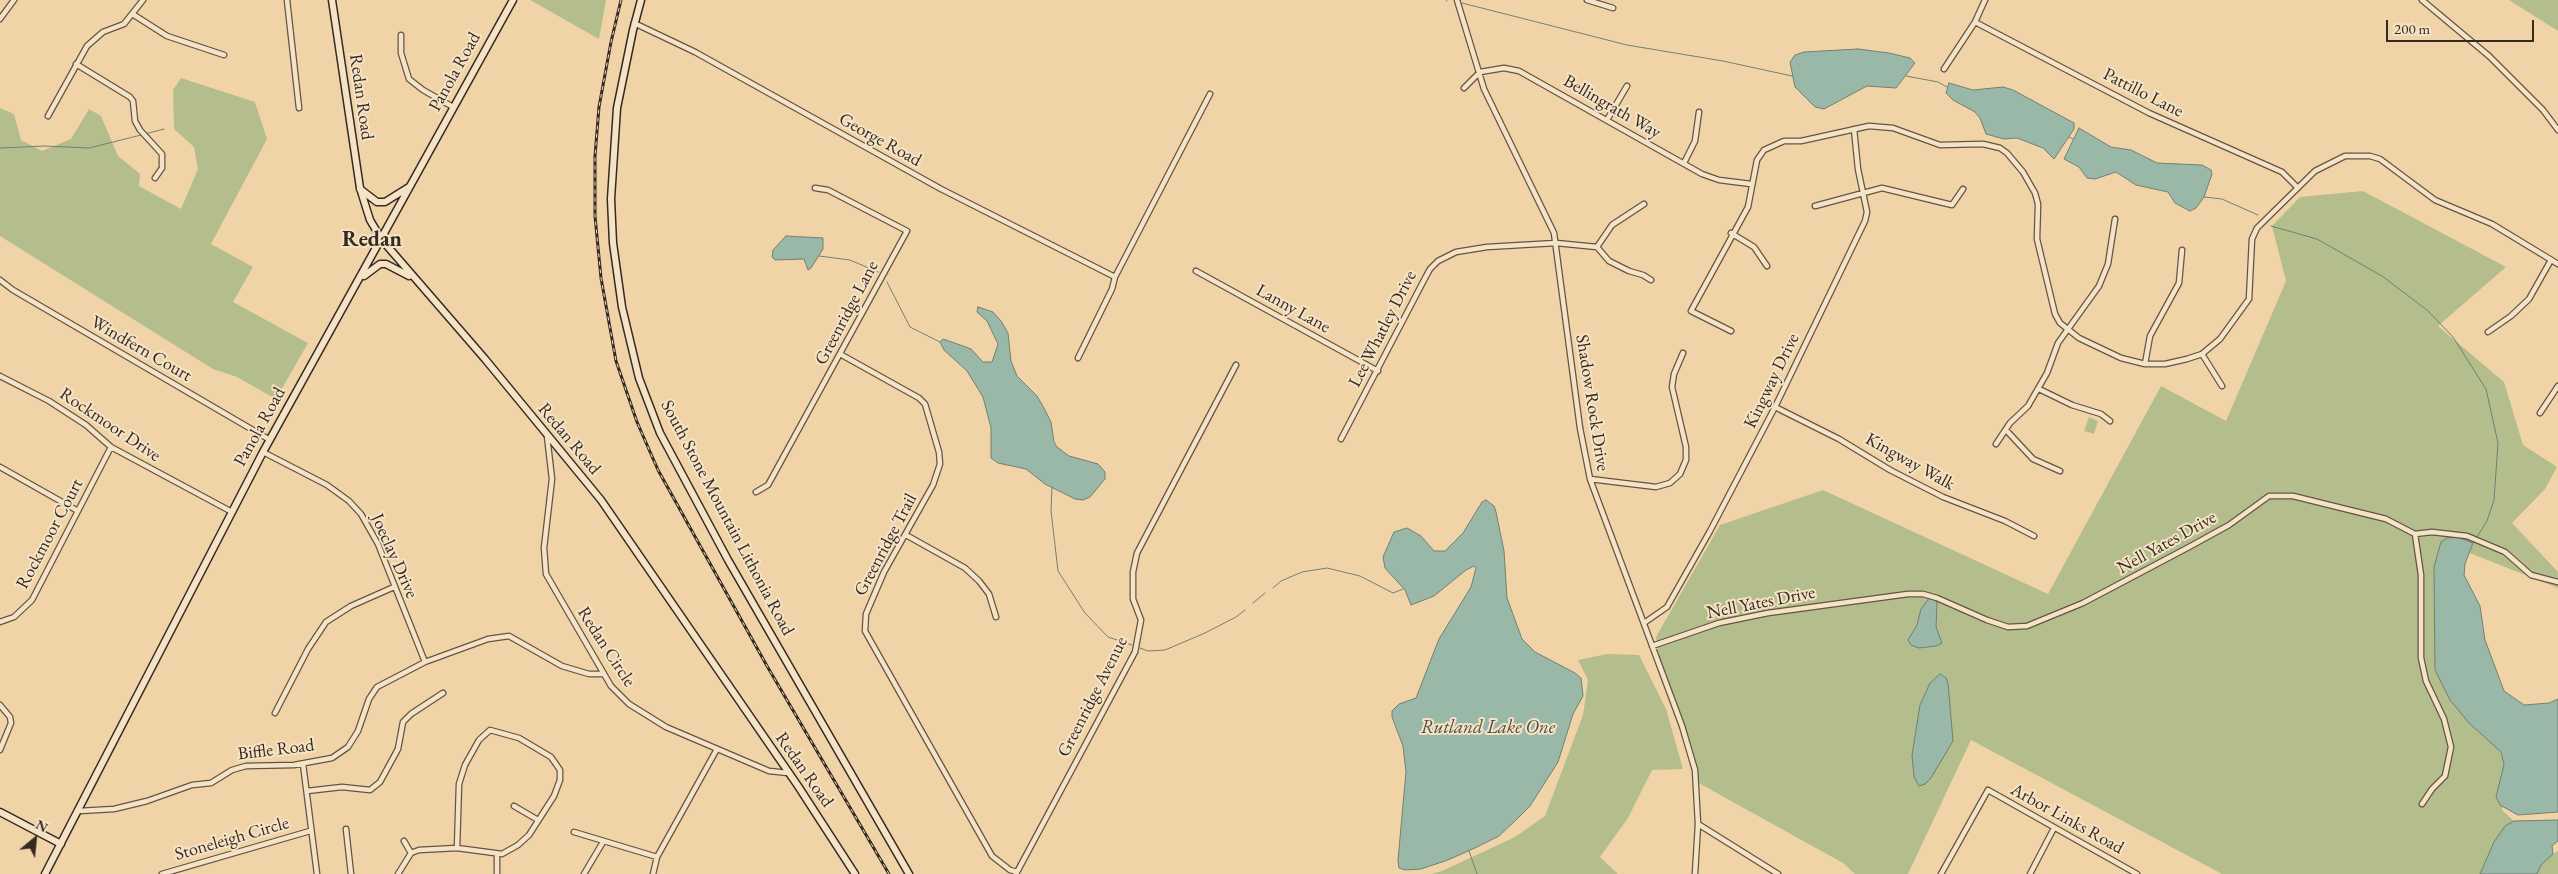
<!DOCTYPE html>
<html>
<head>
<meta charset="utf-8">
<style>
	body { margin:0 }
	#map { position:relative; width:2558px; height:874px; overflow:hidden; background:#f0d4a8; font-family:"EB Garamond",serif }
	canvas { display:block }
	.north { position:absolute; left:10px; top:814px; width:50px; height:50px; -webkit-text-stroke:4px #f5e3c6; paint-order:stroke; rotate:28deg; font-size:14px; font-weight:700; line-height:20px; text-align:center; color:#362921 }
	.north::after { content:''; display:block; margin:auto; width:18px; height:22px; background:#362921; clip-path:polygon(50% 0,100% 100%,50% 72%,0 100%) }
	.scale { position:absolute; left:2386px; top:20px; width:148px; height:22px; box-sizing:border-box; border:2px solid #362921; border-top:0; padding-left:6px; font-size:15px; line-height:18px; white-space:nowrap; color:#362921; -webkit-text-stroke:4px #f5e3c6; paint-order:stroke }
</style>
</head>
<body>
<div id="map">
<canvas width="2558" height="874"></canvas>
<div class="north">N</div>
<div class="scale">200 m</div>
</div>
<script>
const c = document.querySelector('canvas').getContext('2d');
c.lineJoin = 'round';
function paint(path, color) {
  c.fillStyle = color;
  c.fill(path, 'evenodd');
}
function poly(rows) {
  const path = new Path2D();
  for (const r of rows) {
    path.moveTo(r[0], r[1]);
    for (let i = 2; i < r.length; i += 2) path.lineTo(r[i], r[i + 1]);
  }
  return path;
}
function trace(path, color, width, dash) {
  c.strokeStyle = color;
  c.lineWidth = width;
  c.lineCap = dash ? 'butt' : 'round';
  c.setLineDash(dash || []);
  c.stroke(path);
}
function drawText(font, color, halo, rows, align = 'center') {
  c.font = font + ' "EB Garamond",serif';
  c.lineWidth = 4;
  c.setLineDash([]);
  c.textBaseline = 'middle';
  c.strokeStyle = halo;
  c.fillStyle = color;
  for (const [text, x, y, turn = 0] of rows) {
    c.save();
    c.translate(x, y);
    c.rotate((+turn || 0) * Math.PI / 180);
    c.textAlign = isNaN(turn) ? turn : align;
    if (halo) c.strokeText(text, 0, 0);
    c.fillText(text, 0, 0);
    c.restore();
  }
}
const green = poly([
	[530,0,606,0,599,39],
	[2509,0,2558,0,2558,31],
	[181,78,255,102,267,139,211,244,253,267,233,302,308,343,276,399,237,377,213,369,0,236,0,108,14,114,21,140,42,151,71,139,89,109,101,116,118,156,140,174,139,186,181,209,198,169,194,147,174,129,173,90],
	[2363,191,2506,267,2438,326,2504,382,2523,445,2557,467,2545,489,2512,523,2558,572,2558,588,2452,546,2508,782,2502,810,2517,824,2498,874,2222,874,1971,740,1908,874,1855,874,1843,863,1695,781,1685,742,1660,666,1656,637,1720,525,1823,490,2048,594,2161,386,2226,421,2286,281,2272,226,2300,197],
	[2089,417,2098,421,2094,434,2084,431],
	[1607,654,1639,655,1666,709,1683,769,1652,770,1628,818,1600,857,1618,874,1431,874,1442,871,1515,837,1545,816,1583,715,1588,680,1578,660],
	[2558,851,2558,874,2532,874,2545,859]
]);
const water = poly([
	[1858,49,1889,53,1910,58,1915,63,1896,88,1867,86,1824,109,1815,107,1795,87,1790,62,1795,55,1804,52,1858,49],
	[1949,83,1973,90,2003,87,2013,90,2074,123,2074,129,2054,159,2043,148,2017,138,2004,139,1986,134,1980,118,1975,112,1953,100,1946,93,1949,83],
	[2079,128,2111,147,2131,150,2157,163,2202,165,2211,170,2212,174,2204,197,2196,208,2190,211,2175,203,2168,192,2136,185,2116,172,2095,179,2087,178,2079,167,2064,159,2079,128],
	[786,236,823,238,823,249,811,268,808,270,804,259,775,260,772,257,773,250,786,236],
	[978,307,993,312,1001,321,1008,333,1011,361,1017,376,1037,396,1044,408,1051,422,1054,442,1057,447,1069,456,1098,464,1105,472,1105,479,1090,497,1083,500,1075,499,1045,484,1026,469,998,463,991,458,991,428,983,397,967,371,944,350,940,342,943,339,963,346,971,349,983,362,992,362,998,344,987,321,977,312,978,307],
	[1486,500,1494,506,1496,512,1504,551,1507,598,1522,639,1535,652,1575,673,1581,678,1583,696,1573,714,1558,762,1530,806,1518,818,1499,836,1477,847,1448,860,1421,869,1405,870,1399,868,1398,860,1406,772,1403,746,1392,717,1392,711,1399,704,1416,698,1439,639,1471,587,1476,568,1474,566,1466,570,1434,596,1411,605,1405,590,1385,568,1383,557,1394,532,1407,528,1421,536,1434,551,1445,551,1463,533,1482,502,1486,500],
	[2457,537,2473,543,2465,564,2464,575,2480,606,2485,640,2504,691,2524,705,2549,703,2558,699,2558,812,2518,815,2500,805,2496,797,2504,765,2501,752,2469,723,2450,700,2435,670,2434,567,2441,542,2447,538,2457,537],
	[1934,597,1937,603,1936,627,1942,643,1936,646,1919,648,1911,645,1908,640,1917,625,1921,609,1929,598,1934,597],
	[1940,674,1946,678,1948,683,1953,741,1931,778,1925,784,1919,786,1914,777,1912,755,1920,705,1930,683,1940,674],
	[2558,820,2558,841,2552,846,2553,854,2541,865,2537,874,2480,874,2494,842,2505,826,2514,821,2558,820]
]);
const stream = poly([
	[1446,0,1447,1],
	[1462,3,1627,45,1723,61,1792,76],
	[1906,76,1938,82,1947,87],
	[145,134,164,129],
	[2069,137,2073,139],
	[0,148,44,146,89,148,141,135],
	[2204,197,2222,199,2258,215],
	[2271,226,2317,239,2382,276,2427,310,2453,337,2486,389,2498,443,2494,500,2487,521,2477,537],
	[819,256,850,260,878,272],
	[887,282,910,327,940,342],
	[1052,487,1051,511,1058,571,1085,613,1108,637,1132,645],
	[1273,588,1281,581,1302,572,1327,568,1360,576,1393,593,1403,589],
	[1253,603,1265,593],
	[1140,648,1148,651,1165,650,1205,633,1236,617,1245,610],
	[1469,851,1477,874]
]);
const street = poly([
	[287,0,299,108],
	[1457,0,1484,89,1554,233,1580,428,1590,479,1682,726,1695,770,1698,824,1695,874],
	[1587,0,1613,8],
	[2422,0,2489,56,2543,110,2558,130],
	[134,15,167,36,224,55],
	[0,19,14,0],
	[1975,22,2149,113,2282,172,2298,188],
	[634,23,695,52,941,189,1115,277,1112,289,1078,358],
	[401,35,401,53,409,79,423,90,453,107],
	[76,64,130,97,133,101,135,121,140,130,162,154,162,168,155,178],
	[1944,69,1975,22,1985,0],
	[1464,88,1480,72,1504,68,1519,71,1702,174,1719,180,1751,184],
	[48,116,87,46,103,32,124,24,143,0],
	[1607,120,1627,86],
	[1684,163,1695,141,1699,112],
	[1815,206,1882,188,1952,205,1963,189],
	[1731,233,1754,247,1767,266],
	[1597,247,1609,261,1629,271,1643,275,1651,280],
	[1196,271,1378,371],
	[1115,277,1210,94],
	[0,280,13,290,270,440],
	[1731,331,1691,311,1748,207,1757,160,1764,150,1784,141,1801,141,1869,126,1893,128,1940,145,1983,144,2000,148,2007,153,2023,172,2035,193,2038,204,2037,239,2055,314,2060,323,2079,338,2121,358,2145,364,2165,364,2187,359,2202,354,2220,339,2249,299,2252,239,2257,228,2315,171,2345,156,2370,156,2380,159,2435,200,2492,224,2558,264],
	[2488,332,2511,316,2529,299,2551,260],
	[840,354,919,398,925,404,939,452,940,464,933,485,884,572,866,614,865,631,992,856,1010,870,1017,872],
	[2202,354,2222,386],
	[2145,364,2150,336,2179,283,2182,250],
	[0,376,49,401,86,425,111,447,232,512],
	[2039,389,2072,405,2101,414,2110,421],
	[1775,407,1839,439,1890,470,1943,497,2005,521,2034,536],
	[2540,413,2558,386],
	[2006,430,2033,459,2060,471],
	[547,436,552,479,544,548,546,574,611,686,629,704,666,727,769,771,788,773],
	[1341,439,1423,282,1430,269,1438,261,1456,252,1487,247,1556,243,1597,247,1612,225,1644,204],
	[1996,444,2010,423,2028,406,2047,373,2058,343,2099,286,2108,264,2115,219],
	[263,452,327,485,349,501,361,514,378,544,425,662],
	[0,467,78,511],
	[1590,479,1656,487,1670,483,1680,474,1686,460,1686,447,1672,387,1674,374,1683,353],
	[756,492,768,485,907,231,828,190,815,188],
	[2415,534,2432,532,2467,536,2505,552,2531,575,2558,582],
	[906,535,965,568,979,581,989,594,996,617],
	[0,622,14,617,32,600,111,447],
	[1644,623,1667,607,1710,531,1775,407,1865,221,1867,212,1858,169,1854,129],
	[1652,646,1719,623,1768,613,1908,594,1923,594,1937,598,1987,620,2008,627,2027,626,2083,603,2189,547,2229,525,2269,496,2293,496,2386,519,2415,534,2421,575,2421,658,2426,681,2444,719,2451,747,2445,776,2432,789,2422,804],
	[0,705,10,717,11,723,0,750],
	[275,713,308,649,326,622,351,606,394,587],
	[303,764,317,874],
	[307,791,342,787,370,790,380,782,398,749,403,722,411,714,443,693],
	[514,806,538,820],
	[79,811,114,809,147,801,192,785,211,783,232,770,246,766,294,765,332,758,348,747,358,731,369,699,377,687,425,662,488,639,509,636,562,666,589,674,604,674],
	[1698,824,1778,874],
	[346,829,351,874],
	[574,832,657,857],
	[404,841,411,853],
	[162,874,310,831],
	[398,874,411,853,419,850,457,848,502,854,518,845,529,835,554,796,560,780,560,770,551,757,519,738,490,730,479,740,465,765,459,784,457,848],
	[497,874,497,854],
	[584,874,603,842],
	[653,874,657,857,717,749],
	[1016,874,1135,652,1141,620,1133,599,1133,572,1137,553,1236,365],
	[1941,874,1988,790,2137,874],
	[2030,874,2054,828]
]);
const secondary = poly([
	[332,0,360,188,370,220,382,240,485,359,601,500,798,786,855,874],
	[641,0,633,30,617,108,611,199,613,243,622,307,639,378,660,433,728,560,909,874],
	[360,189,377,202,385,202,409,187],
	[364,276,380,264,386,264,409,276],
	[0,812,61,844],
	[45,874,263,452,513,0]
]);
const rail = poly([
	[621,0,611,42,599,107,595,156,595,216,601,278,616,361,637,422,658,470,767,666,889,874]
]);
const streetNames = [
	["Panola Road",455,72,-61],
	["Pattillo Lane",2143,93,27],
	["Redan Road",361,97,82],
	["Bellingrath Way",1612,107,30],
	["George Road",880,140,29],
	["Lanny Lane",1293,309,29],
	["Greenridge Lane",847,313,-62],
	["Lee Whatley Drive",1383,329,-63],
	["Windfern Court",141,349,30],
	["Kingway Drive",1772,381,-64],
	["Shadow Rock Drive",1592,403,81],
	["Rockmoor Drive",110,425,34],
	["Panola Road",260,427,-61],
	["Redan Road",569,439,50],
	["Kingway Walk",1910,462,29],
	["South Stone Mountain Lithonia Road",727,518,62],
	["Rockmoor Court",50,534,-62],
	["Nell Yates Drive",2167,543,-29],
	["Greenridge Trail",886,545,-62],
	["Joeclay Drive",394,556,66],
	["Nell Yates Drive",1761,603,-11],
	["Redan Circle",606,647,57],
	["Greenridge Avenue",1093,697,-63],
	["Biffle Road",276,750,-7],
	["Redan Road",804,770,55],
	["Arbor Links Road",2067,819,29],
	["Stoneleigh Circle",232,839,-16]
];
const waterNames = [
	["Rutland Lake One",1488,728]
];
const districtNames = [
	["Redan",372,240]
];
paint(green, '#b3be8c');
paint(water, '#9ab8a8');
trace(water, '#727f72', 1);
trace(stream, '#727f72', 1);
trace(street, '#645443', 7);
trace(secondary, '#362921', 9);
trace(street, '#f5e3c6', 4.5);
trace(secondary, '#f5e3c6', 6);
trace(rail, '#362921', 3);
trace(rail, '#f5e3c6', 1, [4]);
drawText('18px', '#362921', '#f5e3c6', streetNames);
drawText('italic 19px', '#4f4d43', '#f5e3c6', waterNames);
drawText('bold 22px', '#362921', '#f5e3c6', districtNames);
</script>
</body>
</html>
